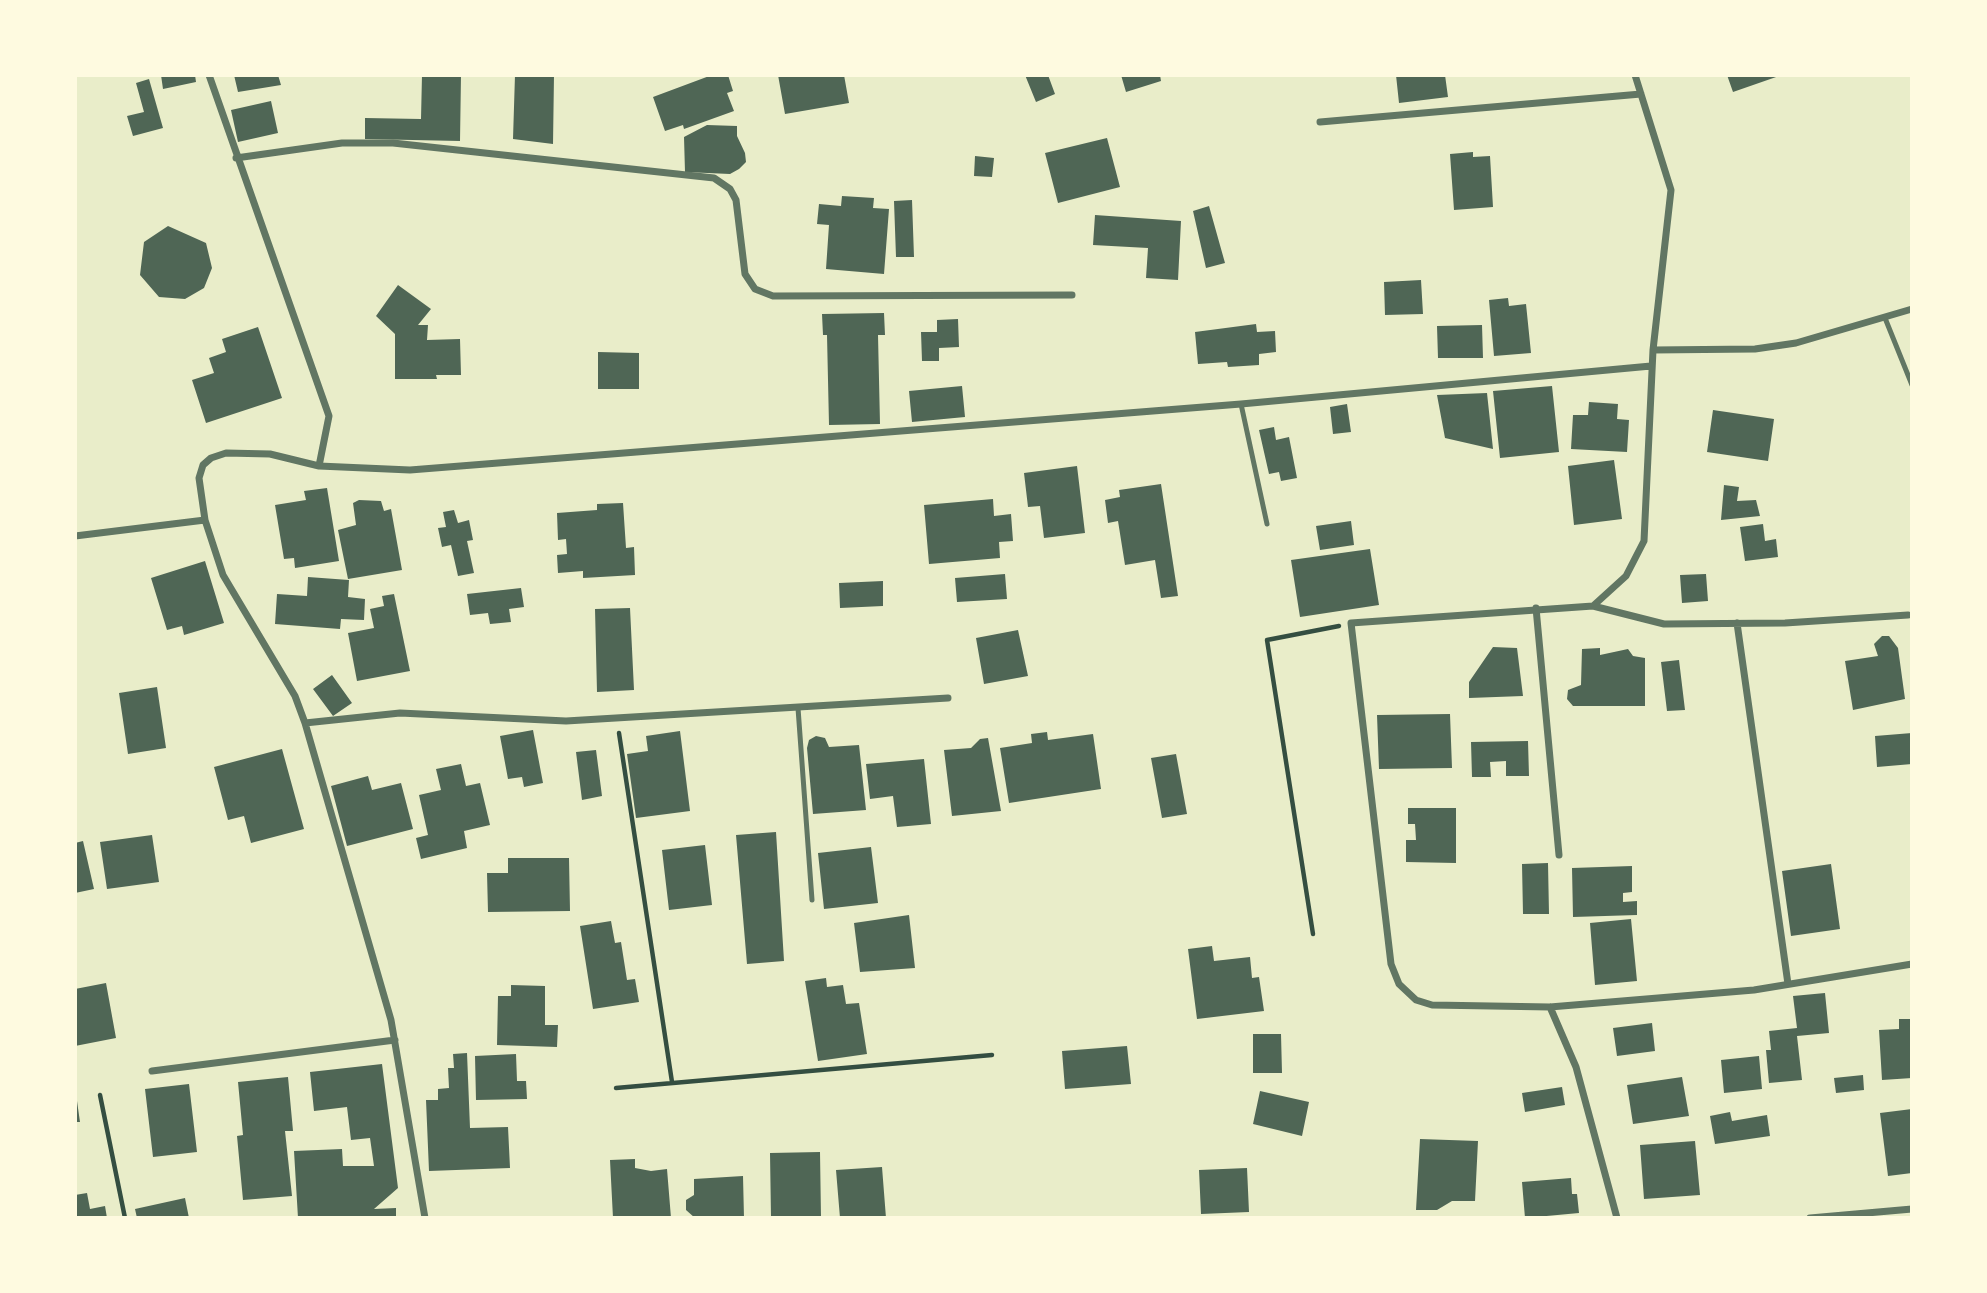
<!DOCTYPE html>
<html>
<head>
<meta charset="utf-8">
<style>
	body { margin:0 }
	#map { position:relative; width:1987px; height:1293px; overflow:hidden; background:#e9edc9; font-family:Spectral,serif }
	canvas { display:block }
	.frame { position:absolute; inset:0; border:77px solid #fefae0; pointer-events:none }
</style>
</head>
<body>
<div id="map">
<canvas width="1987" height="1293"></canvas>
<div class="frame"></div>
</div>
<script>
const c = document.querySelector('canvas').getContext('2d');
c.lineJoin = 'round';
function paint(path, color) {
  c.fillStyle = color;
  c.fill(path, 'evenodd');
}
function poly(rows) {
  const path = new Path2D();
  for (const r of rows) {
    path.moveTo(r[0], r[1]);
    for (let i = 2; i < r.length; i += 2) path.lineTo(r[i], r[i + 1]);
  }
  return path;
}
function trace(path, color, width, dash) {
  c.strokeStyle = color;
  c.lineWidth = width;
  c.lineCap = dash ? 'butt' : 'round';
  c.setLineDash(dash || []);
  c.stroke(path);
}
const building = poly([
	[161,75,195,75,196,82,163,89],
	[234,75,278,75,281,85,238,92],
	[422,75,461,75,460,141,365,139,365,118,421,119],
	[515,75,554,75,553,144,513,139],
	[712,75,728,75,733,91,727,93,734,111,684,129,683,125,665,131,653,97],
	[778,75,844,75,849,103,785,114],
	[1025,75,1048,75,1055,94,1036,102],
	[1121,75,1160,75,1161,81,1126,92],
	[1396,75,1445,75,1448,97,1399,103],
	[1727,75,1779,75,1779,76,1733,92],
	[149,79,163,128,133,136,127,116,144,112,136,83],
	[271,101,278,133,238,142,231,110],
	[707,125,737,126,737,136,745,153,746,162,739,169,730,174,685,172,684,137],
	[1107,138,1120,187,1058,203,1045,153],
	[1473,152,1473,157,1490,156,1493,207,1454,210,1450,154],
	[975,156,994,158,992,177,974,176],
	[842,196,874,198,873,208,889,209,884,274,826,269,829,225,817,224,819,204,841,206],
	[912,200,914,257,896,257,894,201],
	[1209,206,1225,263,1206,268,1193,211],
	[1095,215,1181,221,1178,280,1146,278,1148,248,1093,245],
	[168,226,206,243,212,268,204,288,185,299,159,297,140,275,144,242],
	[1421,280,1423,314,1385,315,1384,282],
	[398,285,431,309,418,325,428,325,427,340,460,339,461,375,436,375,437,379,395,379,395,334,376,316],
	[1508,298,1509,306,1526,304,1531,353,1494,356,1489,300],
	[884,313,885,335,878,335,880,424,829,425,827,335,823,335,822,314],
	[958,319,959,347,939,348,939,361,922,361,921,332,937,332,937,320],
	[1256,324,1257,332,1275,331,1276,352,1259,354,1259,365,1228,367,1227,362,1198,364,1195,332],
	[1482,325,1483,358,1438,358,1437,326],
	[258,327,282,398,206,423,192,380,214,373,209,358,226,352,222,339],
	[598,352,639,353,639,389,598,389],
	[962,386,965,417,912,422,909,391],
	[1552,386,1559,452,1500,458,1493,391],
	[1487,393,1493,449,1445,438,1437,395],
	[1589,402,1618,404,1617,419,1629,420,1627,452,1571,449,1573,415,1588,415],
	[1347,404,1351,432,1333,434,1330,407],
	[1713,410,1774,419,1768,461,1707,452],
	[1274,427,1276,440,1289,437,1297,478,1281,481,1279,472,1269,474,1259,430],
	[1614,460,1622,519,1574,525,1568,466],
	[1077,466,1085,533,1044,538,1040,506,1028,507,1024,473],
	[1161,484,1178,596,1161,598,1155,560,1125,565,1118,521,1108,523,1105,500,1120,497,1119,490],
	[1724,485,1739,487,1737,501,1756,500,1760,516,1721,520],
	[327,488,339,561,295,568,294,558,284,559,275,505,306,500,304,491],
	[993,499,994,516,1011,514,1013,541,999,542,1000,558,929,564,924,505],
	[359,500,381,501,384,511,391,509,402,570,348,579,338,530,356,525,353,503],
	[623,503,626,548,634,547,635,575,583,578,583,571,558,573,557,555,567,554,566,539,558,540,557,513,597,510,597,504],
	[454,510,458,523,469,520,473,540,467,541,474,573,458,576,451,545,442,547,438,528,446,527,443,512],
	[1351,521,1354,545,1320,550,1316,526],
	[1763,524,1765,541,1776,539,1778,557,1745,561,1740,527],
	[1370,549,1379,605,1300,617,1291,560],
	[205,561,224,623,184,635,182,626,167,630,151,578],
	[1005,574,1007,599,957,602,955,578],
	[1706,574,1708,601,1682,603,1680,575],
	[308,577,349,580,348,597,365,599,364,620,341,619,340,629,275,624,277,594,307,596],
	[883,581,883,606,840,608,839,583],
	[521,588,524,607,509,609,511,622,490,624,488,613,470,615,467,594],
	[394,594,410,671,357,681,348,633,374,628,370,609,384,606,382,596],
	[630,608,634,690,597,692,595,609],
	[1018,630,1028,676,984,684,976,638],
	[1882,636,1889,636,1898,648,1905,699,1853,710,1845,661,1878,656,1874,644],
	[1493,647,1517,648,1523,696,1469,698,1469,682],
	[1600,648,1600,655,1628,649,1633,656,1645,658,1645,706,1573,706,1567,699,1568,690,1581,685,1582,649],
	[1679,660,1685,710,1667,711,1661,662],
	[332,675,352,703,333,716,313,689],
	[157,687,166,748,128,754,119,693],
	[1450,714,1452,768,1379,769,1377,715],
	[533,730,543,783,524,787,522,777,508,779,500,736],
	[680,731,690,811,636,818,627,754,648,751,646,736],
	[1047,732,1048,740,1093,734,1101,789,1009,803,1000,748,1032,743,1031,734],
	[1912,733,1912,764,1877,767,1875,736],
	[816,736,825,738,829,747,859,745,866,810,813,814,807,748,809,740],
	[988,738,1001,811,952,816,944,750,971,748,980,739],
	[1528,741,1529,776,1506,776,1506,761,1490,762,1491,777,1472,777,1471,742],
	[282,749,304,829,251,843,244,816,228,820,214,767],
	[596,750,602,796,582,800,576,752],
	[1176,754,1187,814,1162,818,1151,758],
	[924,759,931,824,897,827,893,796,870,799,866,764],
	[461,764,466,786,480,783,490,825,464,831,467,848,421,859,416,838,428,835,419,795,441,790,436,769],
	[368,776,372,790,401,783,413,829,347,846,331,786],
	[1408,808,1456,808,1456,863,1406,862,1406,840,1416,840,1415,824,1408,824],
	[776,832,784,961,747,964,736,835],
	[152,835,159,882,107,889,100,842],
	[83,841,94,889,75,893,75,843],
	[705,845,712,905,669,910,662,850],
	[871,847,878,903,824,909,818,853],
	[508,858,569,858,570,911,488,912,487,873,508,873],
	[1548,863,1549,914,1523,914,1522,864],
	[1831,864,1840,929,1791,936,1782,871],
	[1632,866,1632,892,1623,893,1623,902,1637,901,1637,915,1573,917,1572,868],
	[909,915,915,968,860,972,854,923],
	[1631,919,1637,981,1595,985,1590,923],
	[611,921,615,943,621,942,627,980,635,979,639,1002,593,1009,580,926],
	[1212,946,1214,961,1250,957,1252,978,1259,977,1264,1011,1197,1019,1188,949],
	[826,978,827,987,843,985,846,1004,859,1003,867,1054,818,1061,805,981],
	[106,983,116,1038,75,1046,75,989],
	[511,985,545,986,545,1025,558,1025,557,1047,497,1045,498,996,511,996],
	[1825,993,1829,1033,1797,1036,1802,1080,1769,1083,1766,1050,1771,1050,1769,1031,1797,1028,1793,996],
	[1899,1019,1912,1019,1912,1078,1882,1080,1879,1030,1899,1029],
	[1652,1023,1655,1051,1617,1056,1613,1028],
	[1253,1034,1281,1034,1282,1073,1253,1073],
	[1127,1046,1131,1084,1065,1089,1062,1051],
	[467,1053,470,1128,508,1127,510,1168,429,1171,426,1100,438,1100,438,1089,449,1088,448,1068,454,1068,453,1054],
	[516,1054,517,1081,526,1081,527,1099,476,1100,475,1056],
	[1759,1056,1762,1089,1724,1093,1721,1060],
	[382,1064,398,1188,374,1209,396,1208,396,1218,298,1218,294,1151,342,1149,343,1166,374,1166,370,1138,351,1140,347,1107,314,1111,310,1072],
	[1863,1075,1864,1090,1836,1093,1834,1078],
	[288,1077,293,1131,285,1131,292,1196,243,1200,237,1136,243,1135,238,1082],
	[1682,1077,1689,1116,1633,1124,1627,1085],
	[189,1084,197,1152,153,1157,145,1089],
	[1562,1087,1565,1105,1525,1112,1522,1093],
	[1260,1091,1309,1102,1302,1136,1253,1124],
	[77,1101,80,1122,75,1122,75,1102],
	[1912,1109,1912,1173,1888,1176,1880,1113],
	[1730,1112,1732,1121,1767,1115,1770,1136,1715,1144,1710,1116],
	[1420,1139,1478,1141,1475,1201,1452,1201,1437,1210,1416,1210],
	[1695,1141,1700,1195,1644,1199,1640,1145],
	[820,1152,821,1218,771,1218,770,1153],
	[635,1159,635,1168,651,1171,667,1169,671,1218,613,1218,610,1160],
	[882,1167,886,1218,840,1218,836,1170],
	[1247,1168,1249,1212,1201,1214,1199,1170],
	[743,1176,744,1218,695,1218,686,1210,686,1200,694,1195,694,1179],
	[1571,1178,1572,1194,1577,1194,1579,1213,1525,1218,1522,1182],
	[87,1193,90,1209,105,1206,107,1218,75,1218,75,1195],
	[185,1198,189,1218,137,1218,135,1209]
]);
const path = poly([
	[619,733,672,1082],
	[1313,934,1267,640,1339,626],
	[616,1088,992,1055],
	[100,1095,125,1218]
]);
const service = poly([
	[1885,318,1912,385],
	[1241,404,1267,524],
	[798,708,812,900]
]);
const minor = poly([
	[209,75,329,416,319,466],
	[1635,75,1671,190,1653,350,1644,541,1626,576,1593,606,1351,623,1391,964,1399,984,1416,1000,1432,1005,1550,1007,1754,990,1912,964],
	[1320,122,1641,94],
	[236,158,342,143,393,143,714,178,730,189,736,200,745,274,755,289,773,296,1072,295],
	[1653,350,1755,349,1796,343,1912,309],
	[75,536,205,520],
	[1593,606,1664,624,1785,623,1908,615],
	[1536,608,1559,855],
	[1737,623,1788,984],
	[305,723,400,713,566,721,948,698],
	[1550,1007,1576,1067,1617,1218],
	[152,1071,395,1040],
	[425,1218,391,1020,305,723,295,696,223,575,205,520,199,478,203,465,211,458,226,453,270,454,319,466,410,470,1241,404,1651,366],
	[1810,1218,1912,1209]
]);
paint(building, '#4f6655');
trace(path, '#344e41', 4.5);
trace(service, '#617663', 5);
trace(minor, '#617663', 7);
</script>
</body>
</html>
